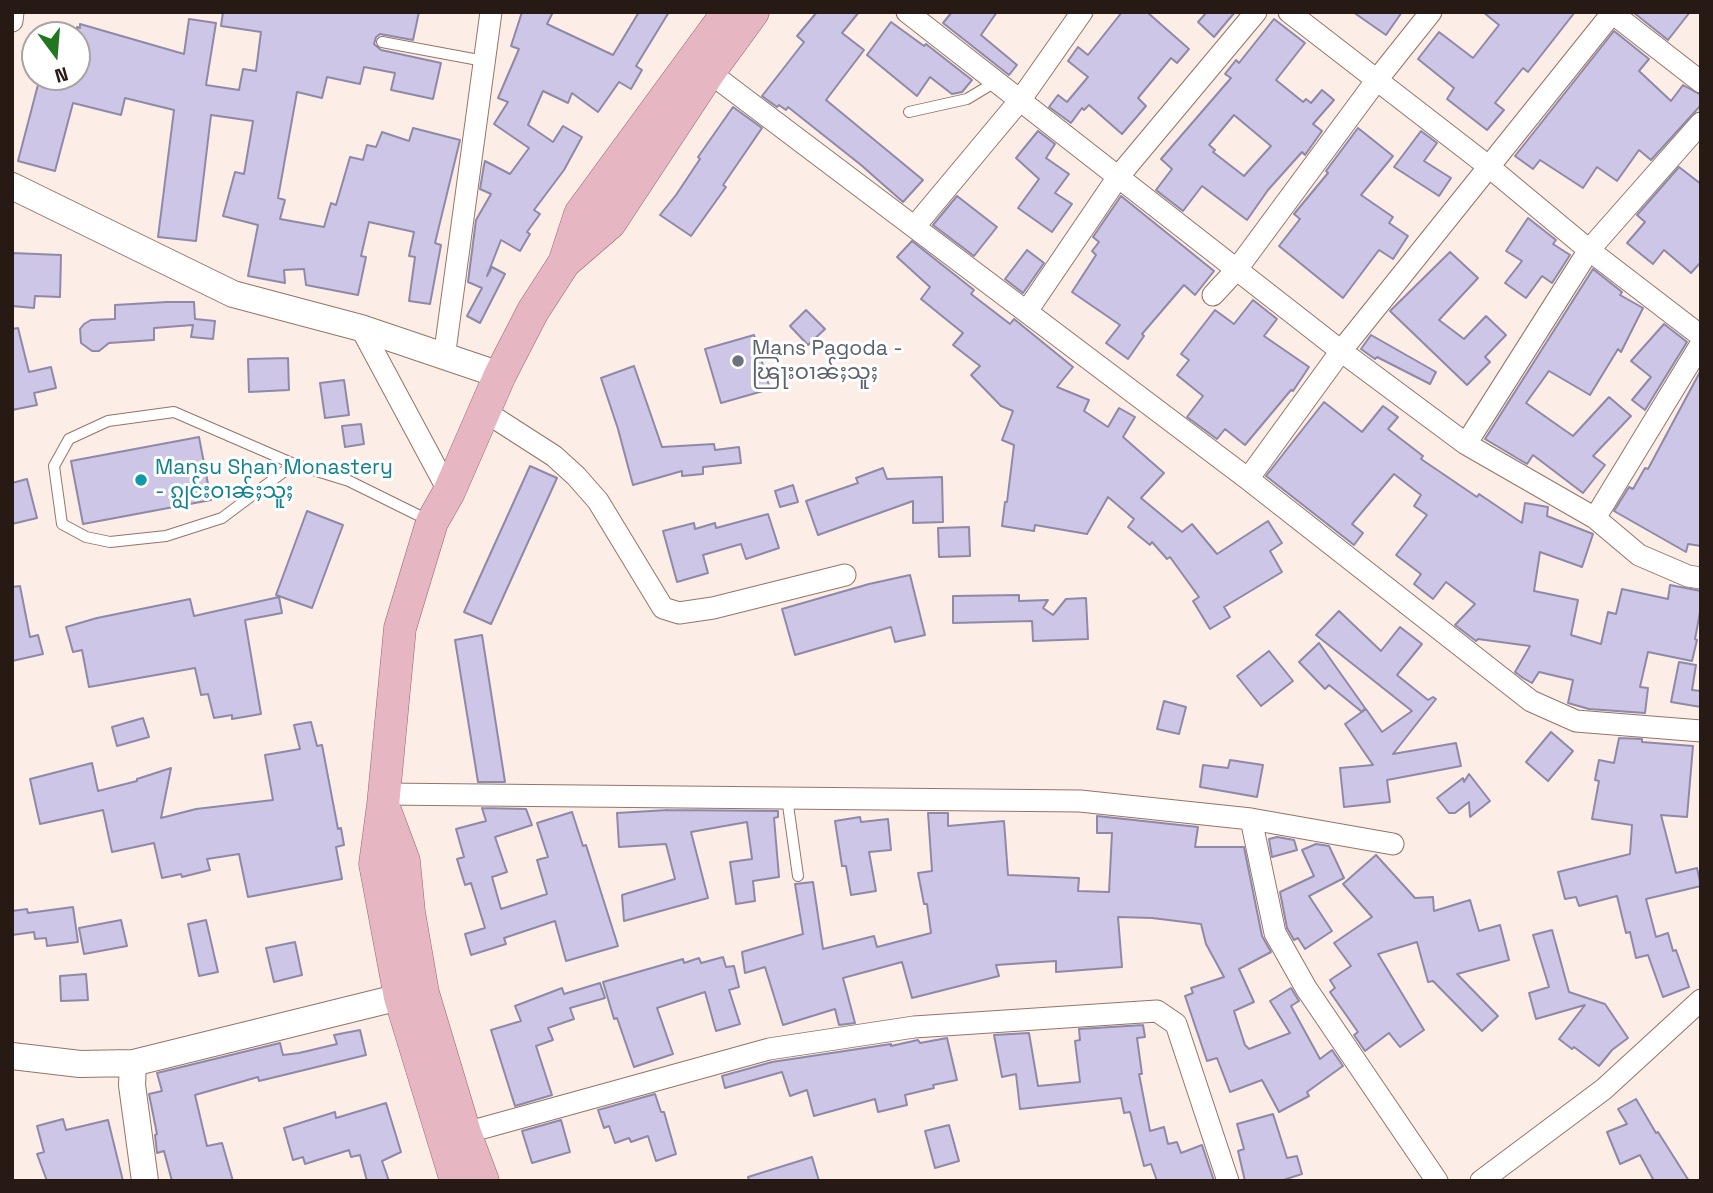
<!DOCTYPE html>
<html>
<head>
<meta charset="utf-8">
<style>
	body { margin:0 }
	#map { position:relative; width:1713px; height:1193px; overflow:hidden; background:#fcede7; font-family:"Space Grotesk",sans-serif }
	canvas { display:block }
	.frame { position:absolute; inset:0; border:14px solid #271a15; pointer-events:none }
	.north { position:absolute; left:21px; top:21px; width:70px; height:70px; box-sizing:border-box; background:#fff; border:2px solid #a9a3a1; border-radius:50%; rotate:164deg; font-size:19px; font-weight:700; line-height:28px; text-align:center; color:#271a15 }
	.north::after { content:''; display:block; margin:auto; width:24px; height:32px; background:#237620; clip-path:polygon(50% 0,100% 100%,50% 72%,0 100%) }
</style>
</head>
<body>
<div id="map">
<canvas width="1713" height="1193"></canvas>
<div class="frame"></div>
<div class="north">N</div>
</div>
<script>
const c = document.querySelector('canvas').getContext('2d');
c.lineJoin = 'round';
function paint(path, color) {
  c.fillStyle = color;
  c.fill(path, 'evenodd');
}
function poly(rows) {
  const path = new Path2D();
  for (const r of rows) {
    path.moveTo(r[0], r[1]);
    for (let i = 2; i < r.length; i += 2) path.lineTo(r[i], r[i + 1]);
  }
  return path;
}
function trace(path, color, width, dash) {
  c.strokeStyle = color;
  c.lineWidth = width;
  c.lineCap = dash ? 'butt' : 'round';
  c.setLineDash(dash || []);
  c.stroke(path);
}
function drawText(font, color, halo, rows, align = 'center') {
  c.font = font + ' "Space Grotesk","Noto Sans Myanmar",sans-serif';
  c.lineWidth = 6;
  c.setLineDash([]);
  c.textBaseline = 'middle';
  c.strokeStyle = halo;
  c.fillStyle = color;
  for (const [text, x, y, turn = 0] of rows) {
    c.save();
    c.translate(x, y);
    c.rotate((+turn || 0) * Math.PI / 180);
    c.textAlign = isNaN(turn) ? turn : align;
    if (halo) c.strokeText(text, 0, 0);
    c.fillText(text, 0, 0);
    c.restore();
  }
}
const building = poly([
	[223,12,419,12,413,40,380,34,376,37,374,44,381,50,441,63,433,99,391,90,395,73,364,67,360,84,327,77,322,98,297,92,278,198,285,200,280,219,324,227,331,203,336,205,350,157,363,160,367,145,376,147,382,132,409,141,413,128,460,140,435,243,441,245,430,304,409,301,415,257,409,256,414,232,369,222,361,256,366,257,358,295,306,285,304,269,284,270,285,283,248,276,258,225,223,216,235,172,244,174,253,121,211,115,196,241,158,237,174,110,125,98,121,115,73,103,55,171,18,161,40,77,77,77,77,27,80,28,80,24,184,54,189,19,216,23,206,85,239,90,243,69,256,71,261,32,221,26,223,12],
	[522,12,553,12,547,24,613,55,639,12,669,12,636,66,642,70,631,89,619,82,598,112,572,93,568,103,543,91,528,125,553,142,563,126,582,137,564,170,534,210,540,214,527,232,530,234,520,251,501,240,487,276,492,267,505,274,480,323,467,316,482,288,468,282,476,220,491,194,480,189,484,165,485,161,510,174,529,148,494,124,508,102,498,98,519,49,511,46,522,12],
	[817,12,859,12,842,33,864,50,826,100,923,180,903,202,861,165,788,107,786,110,779,105,777,107,762,96,804,42,797,36,817,12],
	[952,12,997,12,981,35,1017,65,1009,75,943,23,952,12],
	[1122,12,1147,12,1189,49,1177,63,1171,58,1138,98,1146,106,1122,134,1089,105,1084,110,1082,108,1071,123,1049,107,1058,95,1067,102,1088,77,1068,61,1078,47,1088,55,1122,12],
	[1207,12,1235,12,1214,37,1198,22,1207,12],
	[1353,12,1402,12,1386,35,1353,12],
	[1483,12,1575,12,1528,72,1523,68,1495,103,1504,110,1487,130,1447,99,1454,88,1418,59,1439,32,1473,58,1499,25,1483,12],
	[1633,12,1690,12,1668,40,1633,12],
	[1274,19,1305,43,1276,80,1303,102,1306,99,1311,103,1322,90,1334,100,1313,124,1322,131,1305,155,1302,152,1268,190,1247,220,1202,186,1183,211,1156,190,1172,169,1161,159,1231,78,1225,74,1236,60,1239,63,1274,19],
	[1234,115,1271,146,1244,176,1213,152,1215,150,1209,145,1234,115],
	[891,22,924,46,926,44,972,80,962,92,952,94,930,77,917,96,867,55,891,22],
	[1614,31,1649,59,1639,71,1671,101,1683,85,1701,95,1701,105,1651,160,1639,150,1617,181,1597,167,1583,188,1540,160,1533,169,1515,156,1614,31],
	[733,107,762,128,723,185,726,187,691,236,660,215,676,195,700,159,698,157,733,107],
	[1358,128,1393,156,1361,195,1393,217,1389,223,1408,236,1393,259,1379,250,1343,298,1279,246,1300,219,1294,214,1328,173,1326,171,1358,128],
	[1038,131,1055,144,1046,158,1069,174,1055,193,1072,204,1052,232,1018,208,1039,179,1016,158,1038,131],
	[1421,131,1437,143,1424,161,1451,178,1439,196,1394,167,1421,131],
	[1679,167,1701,184,1701,262,1691,273,1664,250,1653,264,1627,243,1645,222,1637,215,1679,167],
	[957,196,997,227,974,256,933,225,957,196],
	[1121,196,1214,271,1195,295,1184,285,1142,334,1144,336,1128,359,1106,343,1120,325,1072,292,1096,255,1092,251,1099,242,1093,237,1121,196],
	[1528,218,1556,240,1553,244,1570,255,1552,283,1542,276,1526,298,1505,283,1522,261,1506,251,1528,218],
	[912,241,974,290,971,294,1010,324,1014,319,1073,367,1057,387,1089,400,1084,411,1108,427,1119,408,1135,417,1123,437,1164,473,1141,498,1182,532,1192,524,1217,554,1268,521,1282,543,1270,551,1282,572,1224,607,1230,617,1210,629,1193,601,1199,597,1170,557,1167,559,1152,542,1150,545,1128,527,1134,519,1108,497,1087,534,1035,525,1034,531,1002,526,1005,502,1007,502,1014,445,1002,440,1013,411,1001,406,971,375,980,366,953,345,963,333,921,299,930,287,897,257,912,241],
	[1027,250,1044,263,1023,293,1005,279,1027,250],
	[1450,252,1478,278,1439,320,1464,339,1486,316,1506,335,1485,357,1490,362,1467,385,1390,311,1450,252],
	[12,253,61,255,60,297,35,296,34,308,12,306,12,253],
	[1593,269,1622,292,1620,295,1643,308,1621,352,1618,349,1590,395,1549,371,1526,403,1573,436,1609,397,1631,416,1593,456,1605,465,1583,493,1533,455,1527,464,1485,439,1593,269],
	[1253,300,1277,319,1264,336,1309,367,1293,391,1291,390,1245,445,1225,429,1217,439,1187,417,1203,396,1177,375,1189,360,1181,354,1215,310,1234,324,1253,300],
	[167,302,194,302,195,319,215,321,213,339,191,337,193,325,154,328,154,340,109,343,99,351,92,351,81,343,80,329,84,324,91,320,115,319,115,305,167,302],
	[806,310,825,329,808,345,790,326,806,310],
	[1664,324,1687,342,1645,410,1632,400,1651,377,1631,361,1664,324],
	[18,328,29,372,51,367,56,388,34,393,37,405,12,410,12,329,18,328],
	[754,335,770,389,721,403,705,349,754,335],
	[1371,335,1436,372,1430,384,1377,357,1375,359,1361,349,1371,335],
	[288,358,289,390,249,392,248,359,288,358],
	[634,366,662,447,714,444,715,450,739,447,741,463,703,467,703,474,682,476,682,471,633,485,618,429,601,378,634,366],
	[1701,370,1701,546,1688,544,1686,552,1614,511,1629,487,1633,489,1645,468,1648,469,1701,370],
	[344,380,349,415,325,418,320,383,344,380],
	[1324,402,1362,432,1383,406,1398,417,1388,429,1423,456,1421,459,1477,497,1479,494,1522,523,1525,503,1548,507,1547,516,1593,534,1582,567,1540,552,1534,591,1578,600,1571,635,1601,644,1608,612,1616,614,1622,589,1668,599,1670,585,1701,591,1701,607,1695,639,1697,640,1692,661,1648,652,1640,687,1648,688,1645,713,1589,709,1568,703,1573,680,1539,672,1532,683,1523,678,1515,672,1530,646,1478,639,1476,641,1455,625,1475,604,1446,582,1433,599,1414,584,1421,574,1396,555,1427,515,1414,506,1421,495,1394,474,1352,524,1363,533,1354,545,1266,476,1324,402],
	[361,424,364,444,345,447,342,426,361,424],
	[199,437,211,500,83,524,71,461,199,437],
	[530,466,557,478,491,624,464,612,530,466],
	[883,468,887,479,942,477,943,522,913,523,913,501,818,535,806,501,858,483,856,478,883,468],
	[27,479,37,518,12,524,12,483,27,479],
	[793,485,798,502,780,507,775,491,793,485],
	[307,511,343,525,312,608,276,595,307,511],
	[768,514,779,548,746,559,741,544,703,555,708,573,677,582,663,531,694,523,695,529,715,523,716,528,768,514],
	[969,527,970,556,939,557,938,528,969,527],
	[910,575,925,635,895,642,891,627,795,655,782,609,869,584,910,575],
	[20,586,30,637,38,635,43,654,12,661,12,587,20,586],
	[1019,595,1019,601,1048,600,1043,608,1053,615,1066,599,1086,598,1088,639,1033,641,1032,621,953,623,953,596,1019,595],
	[279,597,282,613,245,620,261,714,232,719,232,715,214,718,208,694,201,695,195,668,89,687,82,650,73,652,66,627,97,618,190,599,194,616,279,597],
	[1339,611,1381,651,1400,627,1422,644,1397,675,1428,700,1433,697,1436,699,1393,754,1456,743,1461,766,1387,780,1390,802,1344,807,1340,768,1373,765,1345,724,1366,709,1382,732,1412,711,1316,635,1339,611],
	[482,635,505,782,478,782,455,640,482,635],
	[1319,643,1365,708,1362,712,1329,685,1325,689,1299,662,1319,643],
	[1269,651,1293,681,1261,706,1237,676,1269,651],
	[1679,662,1696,665,1692,690,1701,691,1701,707,1671,702,1679,662],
	[1164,701,1186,707,1179,734,1157,729,1164,701],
	[143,718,149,737,117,746,112,727,143,718],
	[311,722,317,746,322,745,338,829,341,828,344,845,336,847,342,879,248,897,239,854,207,859,210,870,182,877,181,874,162,878,154,843,112,852,103,810,40,824,30,779,92,763,98,791,137,781,137,779,171,768,161,818,196,809,273,800,265,755,300,749,294,725,311,722],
	[1551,732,1573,751,1548,781,1526,762,1551,732],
	[1619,738,1642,739,1642,742,1693,746,1687,817,1661,815,1676,873,1697,868,1701,886,1646,899,1656,937,1668,933,1673,951,1676,950,1689,987,1663,997,1648,955,1636,958,1630,932,1626,933,1617,896,1579,906,1576,897,1565,899,1558,872,1630,854,1632,825,1592,819,1599,781,1595,780,1599,760,1614,763,1619,738],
	[1230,760,1263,765,1257,797,1200,787,1203,765,1228,768,1230,760],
	[1469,774,1490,801,1470,817,1469,802,1455,813,1449,813,1437,798,1463,778,1464,782,1469,774],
	[482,808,526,809,532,825,495,837,507,872,492,877,501,909,547,894,537,860,548,857,537,823,572,812,583,846,586,845,618,946,566,961,555,921,504,938,506,944,471,955,465,934,485,928,471,883,465,885,457,859,464,857,456,829,486,821,482,808],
	[668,810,778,811,778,817,774,818,779,877,753,881,755,901,736,904,730,862,752,859,747,822,691,832,708,898,624,921,622,895,675,879,666,844,619,847,617,813,668,810],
	[928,813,948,813,948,826,1004,821,1008,875,1079,878,1078,891,1109,892,1112,833,1097,833,1097,816,1198,827,1195,847,1244,847,1262,936,1271,952,1239,969,1254,1002,1234,1011,1245,1045,1249,1049,1290,1033,1270,1001,1291,988,1299,1001,1291,1006,1320,1059,1332,1050,1343,1066,1307,1092,1309,1096,1279,1112,1262,1080,1230,1092,1217,1058,1207,1061,1185,996,1193,993,1191,988,1224,977,1206,944,1201,924,1152,918,1118,917,1122,967,1056,972,1056,961,996,965,999,976,912,998,902,962,843,978,855,1023,839,1025,835,1009,783,1025,765,967,745,973,742,952,803,934,795,884,813,882,823,949,874,936,877,947,931,933,927,904,924,904,918,873,932,871,928,813],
	[860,817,861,822,888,819,891,850,869,852,876,891,851,895,846,866,842,866,835,821,860,817],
	[1277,837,1294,840,1297,850,1272,857,1269,839,1277,837],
	[1316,844,1329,846,1344,878,1309,896,1332,931,1305,949,1298,938,1294,940,1287,928,1280,892,1314,876,1302,850,1316,844],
	[1376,855,1415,898,1433,897,1434,911,1470,900,1479,931,1500,925,1509,960,1457,974,1498,1016,1482,1031,1433,981,1428,982,1417,942,1378,954,1424,1030,1400,1047,1389,1033,1365,1051,1354,1035,1358,1032,1330,992,1335,988,1330,980,1351,966,1334,943,1372,917,1343,884,1376,855],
	[73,907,78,942,47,946,46,938,35,939,34,932,12,935,12,911,27,909,28,913,73,907],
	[121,920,127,946,84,954,79,928,121,920],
	[206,920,218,972,199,976,188,924,206,920],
	[1552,930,1569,992,1605,1004,1628,1038,1612,1050,1599,1066,1574,1047,1572,1049,1559,1039,1585,1005,1536,1019,1529,993,1549,987,1533,935,1552,930],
	[295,942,302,975,274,982,266,948,295,942],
	[723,957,726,967,734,966,739,987,729,990,740,1024,716,1031,705,992,657,1008,673,1054,634,1067,617,1018,614,1019,603,982,683,959,684,963,699,958,701,963,723,957],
	[86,974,88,1000,61,1001,60,976,86,974],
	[600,983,605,998,570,1008,574,1019,548,1028,553,1040,536,1046,552,1095,515,1106,491,1030,521,1021,515,1006,562,988,564,994,600,983],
	[1143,1025,1145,1037,1137,1038,1142,1074,1139,1074,1150,1131,1164,1127,1168,1144,1177,1142,1181,1153,1202,1145,1214,1181,1157,1181,1151,1164,1144,1166,1130,1112,1124,1113,1121,1098,1020,1109,1016,1074,1002,1077,994,1035,1029,1033,1038,1086,1080,1082,1075,1041,1080,1040,1079,1029,1143,1025],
	[360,1030,366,1055,259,1081,258,1077,195,1095,207,1146,222,1143,233,1181,172,1181,164,1151,157,1153,155,1135,157,1134,149,1094,162,1091,157,1073,280,1043,283,1055,299,1053,337,1044,334,1035,360,1030],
	[947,1038,957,1080,933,1085,934,1088,905,1095,907,1105,878,1112,875,1099,814,1116,807,1090,790,1096,782,1072,725,1088,722,1076,772,1062,891,1044,891,1046,918,1040,920,1043,947,1038],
	[655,1094,661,1112,664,1112,676,1154,656,1161,648,1136,631,1142,629,1138,615,1143,609,1126,604,1128,598,1110,655,1094],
	[1636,1099,1656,1133,1658,1132,1689,1181,1654,1181,1640,1155,1620,1164,1607,1132,1627,1124,1618,1109,1636,1099],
	[386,1103,401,1152,382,1161,389,1181,367,1181,360,1155,351,1157,349,1150,305,1164,303,1157,293,1160,284,1128,335,1112,336,1118,386,1103],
	[1273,1114,1287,1158,1297,1156,1302,1174,1280,1181,1245,1181,1238,1151,1244,1149,1237,1124,1273,1114],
	[63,1119,66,1130,108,1120,123,1181,47,1181,37,1154,44,1152,37,1126,63,1119],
	[561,1120,570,1152,532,1163,522,1131,561,1120],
	[949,1125,959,1161,935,1168,925,1131,949,1125],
	[812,1157,819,1181,749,1181,748,1177,812,1157]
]);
const service = poly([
	[382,42,484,61],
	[909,112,967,99,997,81],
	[294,464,222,518,166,536,110,542,86,537,62,524,54,466,69,439,108,421,174,412,294,464,349,481,430,521],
	[787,798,798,876]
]);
const minor = poly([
	[907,12,1341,351,1466,444,1595,518,1639,555,1688,576,1701,578],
	[1289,12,1488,166,1589,250,1701,336],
	[1611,12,1701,82],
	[12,21,13,12],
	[701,66,1248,479,1531,701,1576,721,1701,731],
	[915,226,1021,99,1082,12],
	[1213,295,1237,269,1376,81,1431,12],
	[1027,311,1118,177,1256,12],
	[361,328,449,492],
	[444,358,491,12],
	[484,411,554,456,576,476,598,501,663,608,679,613,713,608,845,575],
	[1466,444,1589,250,1701,123],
	[1248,479,1341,351,1613,12],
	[1595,518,1701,344],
	[383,794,1080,801,1251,819,1393,844],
	[1251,819,1275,933,1306,988,1437,1181],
	[465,1133,769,1049,914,1027,1157,1011,1176,1024,1228,1181],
	[1481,1181,1604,1089,1701,1000]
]);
const tertiary = poly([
	[12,186,233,294,361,328,500,375],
	[12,1056,80,1064,133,1063,400,997],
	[133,1063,132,1085,145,1181]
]);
const primary = poly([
	[565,262,610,223,710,71,753,12],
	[385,810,404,861,409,912,423,993,465,1133,483,1181],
	[456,1181,400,997,375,864,383,805,400,628,432,522,449,492,500,375,533,311,564,263,580,214,728,12]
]);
const markers = [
	[738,361,7,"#6b7280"],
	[141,480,7,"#0f9aa8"]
];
const worshipNames = [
	["Mans Pagoda -",752,349],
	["ၽြႃးဝၢၼ်ႈသူႈ",752,373]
];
const cultureNames = [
	["Mansu Shan Monastery",155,468],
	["- ၵျွင်းဝၢၼ်ႈသူႈ",155,492]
];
paint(building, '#cdc6e7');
trace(building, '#8f89a8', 2);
trace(service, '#957467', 12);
trace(minor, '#957467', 23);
trace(tertiary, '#957467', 28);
trace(primary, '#98606b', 33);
trace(service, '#fff', 10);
trace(minor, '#fff', 21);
trace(tertiary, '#fff', 26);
trace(primary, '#e6b6c2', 32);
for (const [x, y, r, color] of markers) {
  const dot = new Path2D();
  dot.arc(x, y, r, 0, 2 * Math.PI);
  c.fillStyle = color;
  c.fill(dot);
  trace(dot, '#fff', 2.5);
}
drawText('21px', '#5b616d', '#fff', worshipNames, 'left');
drawText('21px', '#0d838f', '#fff', cultureNames, 'left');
</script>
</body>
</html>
